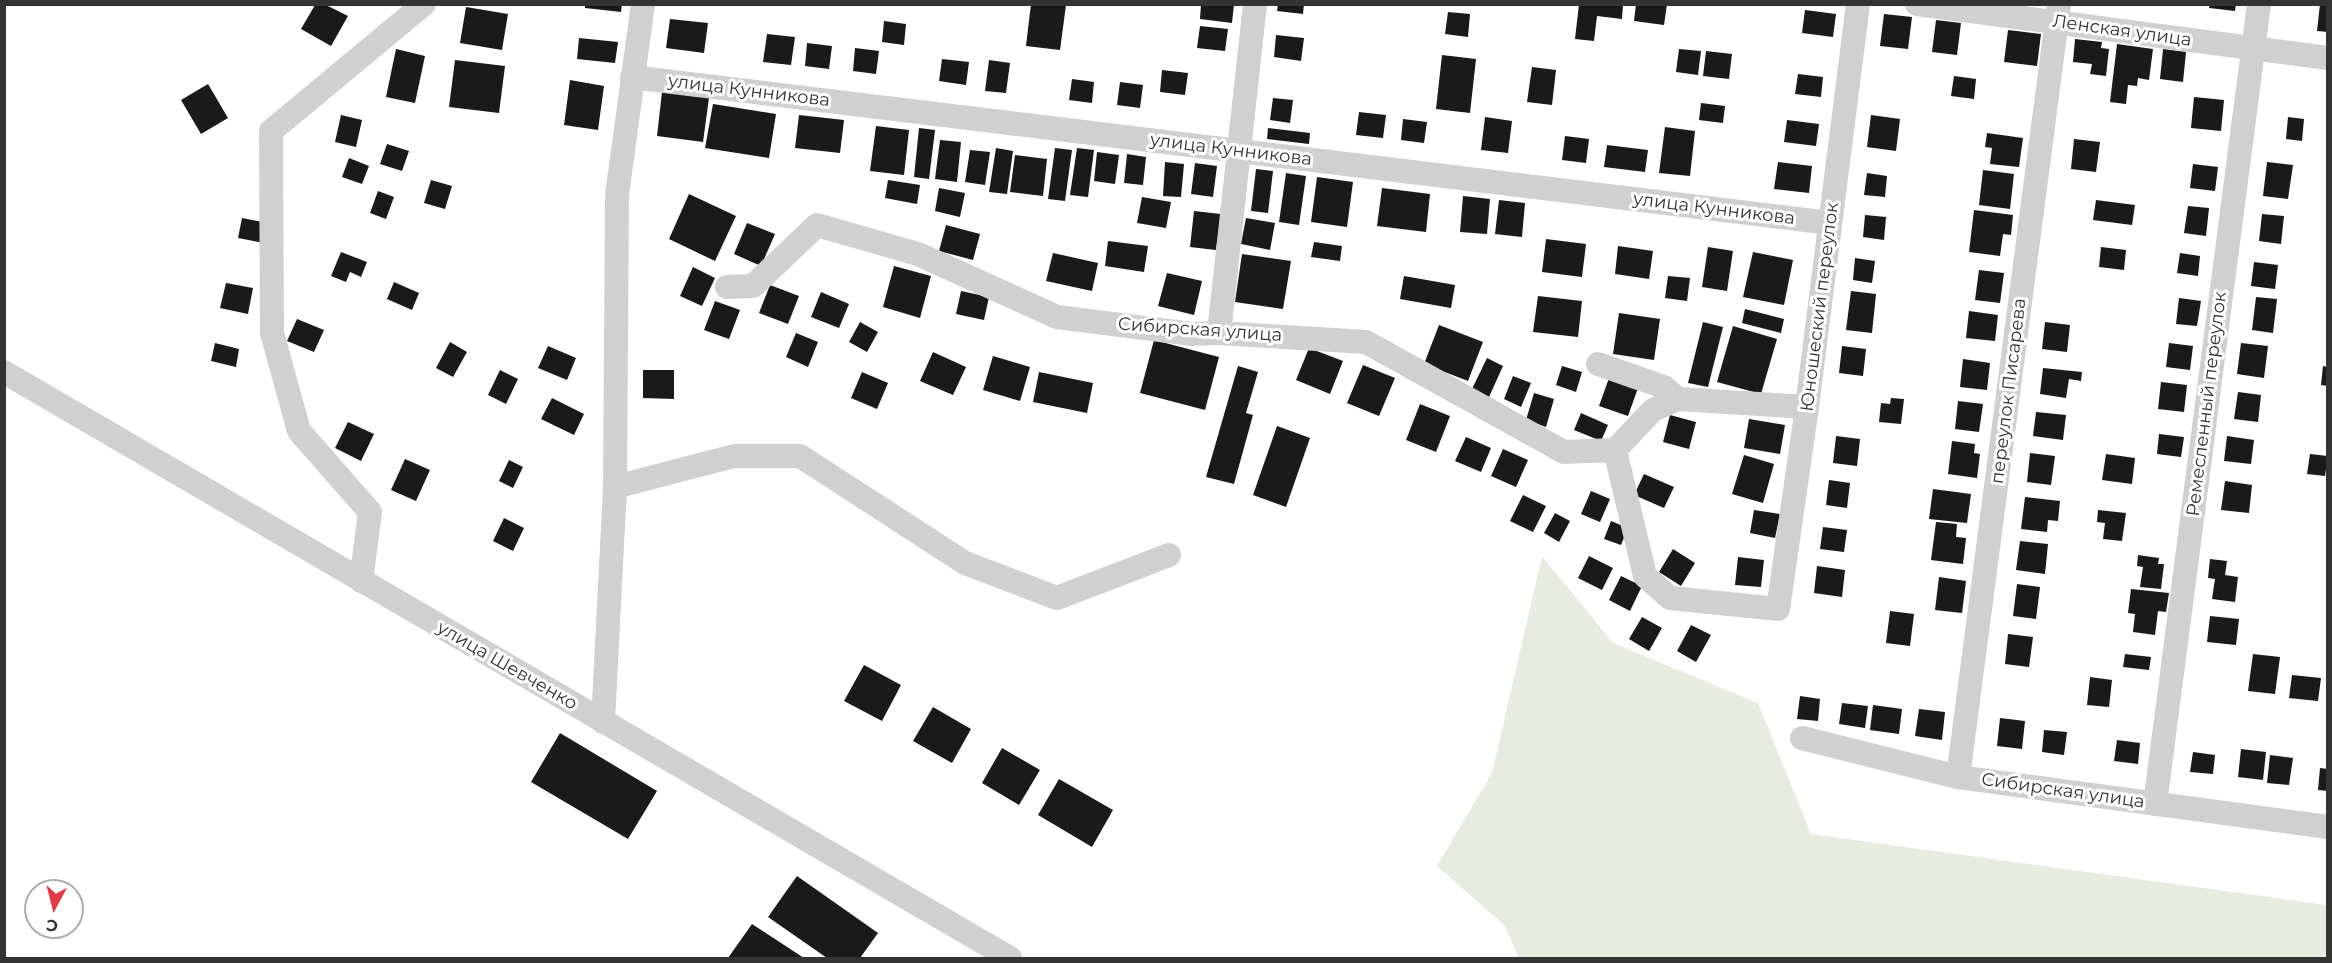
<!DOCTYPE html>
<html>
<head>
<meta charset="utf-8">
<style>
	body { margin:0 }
	#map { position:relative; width:2332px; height:963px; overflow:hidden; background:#fff; font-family:Montserrat,sans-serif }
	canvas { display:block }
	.frame { position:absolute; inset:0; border:6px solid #333; pointer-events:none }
	.north { position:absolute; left:24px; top:879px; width:60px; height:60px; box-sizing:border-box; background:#fff; border:2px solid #adadad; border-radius:50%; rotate:187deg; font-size:16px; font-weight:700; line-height:24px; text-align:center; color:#333 }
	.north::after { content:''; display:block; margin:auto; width:21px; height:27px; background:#e63946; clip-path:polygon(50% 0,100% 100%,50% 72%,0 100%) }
</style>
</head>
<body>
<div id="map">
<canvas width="2332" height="963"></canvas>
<div class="frame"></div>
<div class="north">С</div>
</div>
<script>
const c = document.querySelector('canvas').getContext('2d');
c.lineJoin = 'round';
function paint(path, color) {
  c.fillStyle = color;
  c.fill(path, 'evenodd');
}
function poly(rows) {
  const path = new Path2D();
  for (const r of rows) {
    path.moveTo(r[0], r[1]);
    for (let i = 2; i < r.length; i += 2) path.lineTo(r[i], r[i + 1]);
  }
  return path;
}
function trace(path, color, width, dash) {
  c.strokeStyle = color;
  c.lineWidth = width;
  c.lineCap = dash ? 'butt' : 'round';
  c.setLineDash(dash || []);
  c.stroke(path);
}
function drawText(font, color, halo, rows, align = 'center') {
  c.font = font + ' Montserrat,sans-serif';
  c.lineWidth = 6;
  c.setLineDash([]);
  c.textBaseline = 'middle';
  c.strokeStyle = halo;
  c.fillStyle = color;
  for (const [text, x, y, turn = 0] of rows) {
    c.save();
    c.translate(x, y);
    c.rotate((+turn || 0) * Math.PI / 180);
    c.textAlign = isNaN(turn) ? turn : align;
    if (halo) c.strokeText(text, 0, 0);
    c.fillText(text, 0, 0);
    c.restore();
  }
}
const green = poly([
	[1542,556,1613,643,1758,703,1811,834,2327,905,2327,958,1519,958,1504,925,1437,866,1492,773]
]);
const building = poly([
	[585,4,622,4,621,12,585,8],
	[1031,4,1066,5,1060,50,1026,46],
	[1201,4,1234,4,1232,23,1200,19],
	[1278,4,1304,4,1303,14,1277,11],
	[1579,4,1623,4,1622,19,1597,16,1594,41,1575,39],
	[1636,4,1667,4,1664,25,1634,21],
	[2210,4,2236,4,2235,11,2209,8],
	[2320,4,2328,4,2328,32,2317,31],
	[315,5,326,5,348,16,331,46,301,29],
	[466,7,508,14,502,50,460,43],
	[1805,10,1836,14,1833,37,1802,33],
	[1448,12,1470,14,1468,37,1445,34],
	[1884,14,1912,17,1908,49,1880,46],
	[670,19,708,23,704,53,666,48],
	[1936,20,1961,23,1957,55,1932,52],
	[884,21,906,24,904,45,882,42],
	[1200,26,1228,29,1225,51,1197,48],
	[2008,30,2041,34,2037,66,2004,62],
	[767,34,795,37,791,65,763,62],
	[1276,35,1304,38,1301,61,1274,57],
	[579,38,618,42,615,63,577,59],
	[2075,39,2102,42,2101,48,2109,49,2106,76,2090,74,2092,64,2073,62],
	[807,43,832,46,829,69,805,66],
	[2117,44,2153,49,2149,80,2138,78,2137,86,2128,85,2126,104,2110,102],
	[855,48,879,51,876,74,853,71],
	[396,49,425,56,415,103,386,97],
	[1679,49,1701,51,1698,75,1676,72],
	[2163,49,2186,52,2183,82,2160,79],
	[1706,51,1732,54,1729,79,1703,76],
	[1442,55,1476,59,1470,113,1436,109],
	[942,59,969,62,966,85,939,81],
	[455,60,505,66,499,113,449,107],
	[989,60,1010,63,1006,93,985,91],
	[1532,67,1556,70,1552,105,1527,102],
	[1162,70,1188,73,1185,95,1160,92],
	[1798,74,1823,77,1821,97,1795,94],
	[1954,76,1976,79,1974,99,1951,96],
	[1072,79,1094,82,1092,103,1069,100],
	[570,80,604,86,598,130,564,125],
	[1120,82,1143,85,1140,108,1117,105],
	[208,84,228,118,201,134,181,100],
	[662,92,709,98,703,142,657,136],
	[2194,97,2224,100,2221,131,2191,128],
	[1273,98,1293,100,1290,123,1270,120],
	[1701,103,1725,106,1723,123,1699,120],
	[713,104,776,114,769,158,705,148],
	[1359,112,1386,115,1383,138,1356,135],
	[341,115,362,120,356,147,335,142],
	[799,115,844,120,840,153,795,148],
	[1871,115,1900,119,1896,151,1867,147],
	[1485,117,1512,121,1508,153,1481,150],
	[2288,117,2304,119,2302,141,2286,139],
	[1403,119,1427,122,1424,143,1401,140],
	[1787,120,1819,124,1816,146,1784,142],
	[876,126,909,130,904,175,870,171],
	[1665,127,1695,131,1690,176,1659,173],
	[919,128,935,130,929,179,914,177],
	[1268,128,1310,133,1309,144,1267,139],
	[1987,133,2023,138,2019,167,1990,164,1992,148,1985,147],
	[1565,136,1589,139,1586,163,1562,160],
	[2074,139,2100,142,2096,172,2071,169],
	[940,140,961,142,957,182,935,179],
	[387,144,409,151,402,171,380,164],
	[1607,145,1648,150,1645,172,1604,167],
	[996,148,1013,151,1007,194,989,192],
	[1055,148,1072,150,1065,201,1048,199],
	[1077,148,1094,150,1088,197,1070,195],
	[970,150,990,152,985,185,965,182],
	[1097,152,1119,155,1115,184,1094,181],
	[1127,154,1146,157,1143,185,1124,183],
	[1015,155,1047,159,1043,196,1010,192],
	[349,158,369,166,362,184,342,177],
	[1165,162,1184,164,1181,197,1163,196],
	[1778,162,1812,166,1809,193,1774,189],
	[2267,162,2293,165,2288,199,2263,196],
	[1195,163,1217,166,1213,197,1191,194],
	[2193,164,2218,167,2215,191,2190,188],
	[1256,169,1273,171,1268,213,1251,211],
	[1983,170,2014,174,2010,209,1979,205],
	[1286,173,1306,176,1299,225,1279,222],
	[1867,173,1887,176,1885,197,1864,195],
	[1317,177,1353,182,1347,227,1311,222],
	[431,180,452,186,445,209,424,203],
	[888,180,920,185,917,204,885,198],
	[939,188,965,193,960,217,935,211],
	[1382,188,1430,194,1426,232,1377,226],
	[378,191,394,197,386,219,370,213],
	[689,194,736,216,715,261,669,239],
	[1463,196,1490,199,1487,234,1460,232],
	[1142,197,1171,202,1166,228,1137,223],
	[1499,200,1525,203,1522,237,1495,234],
	[2096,200,2135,205,2132,225,2093,220],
	[2188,206,2209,208,2206,236,2184,233],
	[1974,210,2013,215,2011,235,2003,234,2000,256,1969,252],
	[1194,211,1221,214,1216,250,1190,247],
	[2262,214,2284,216,2281,244,2259,241],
	[1865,215,1886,217,1884,240,1863,237],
	[242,218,268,223,264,243,238,238],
	[1246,218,1275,223,1270,250,1241,244],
	[747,223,775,234,761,266,734,254],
	[946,225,980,234,973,260,939,251],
	[1546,239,1586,244,1582,277,1542,272],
	[1108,241,1148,246,1144,272,1105,266],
	[1314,242,1342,246,1340,261,1311,257],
	[1618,246,1653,251,1649,279,1615,274],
	[1708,247,1733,251,1727,291,1702,287],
	[2101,247,2126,250,2124,270,2099,267],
	[341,252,367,262,361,277,350,272,346,282,331,276],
	[1753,252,1793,260,1784,305,1743,297],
	[1053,253,1098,263,1092,291,1046,281],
	[2180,253,2200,256,2198,276,2177,273],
	[1242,254,1291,261,1283,309,1235,302],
	[1855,258,1875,261,1872,283,1853,280],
	[2254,262,2278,265,2275,289,2251,286],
	[894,266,931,276,920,318,883,307],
	[693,267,715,278,702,306,680,296],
	[1979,270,2004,273,2000,303,1975,300],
	[1167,273,1202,281,1194,315,1158,306],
	[1404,276,1455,285,1451,308,1400,299],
	[1668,276,1690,278,1687,301,1665,298],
	[394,282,419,293,412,310,387,299],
	[226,283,253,288,248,314,220,308],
	[770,285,799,296,788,324,759,313],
	[961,291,989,297,984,320,956,314],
	[1851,291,1876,294,1872,333,1846,330],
	[821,292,849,304,839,328,811,317],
	[1538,296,1582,301,1578,337,1533,332],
	[2256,297,2277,299,2273,333,2252,330],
	[2179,298,2201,301,2197,326,2176,324],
	[715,301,740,310,729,339,704,330],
	[1745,309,1784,319,1781,333,1742,323],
	[1969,311,1998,315,1995,341,1966,338],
	[1619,313,1660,319,1654,360,1613,354],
	[297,319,324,330,314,352,287,341],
	[860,322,878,332,867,352,849,342],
	[1703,322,1723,327,1708,387,1688,383],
	[2045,322,2070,325,2067,352,2042,349],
	[1439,325,1483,342,1468,381,1424,364],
	[1733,326,1777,339,1761,394,1717,382],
	[796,333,818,342,808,367,786,357],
	[1154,340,1219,357,1205,410,1140,393],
	[450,342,467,352,453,377,436,368],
	[215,343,239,349,236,367,211,361],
	[2169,343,2193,346,2190,370,2166,367],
	[2241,343,2268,346,2264,378,2237,374],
	[548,346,576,358,567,380,538,368],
	[1842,346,1866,349,1863,376,1839,373],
	[1309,348,1343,361,1330,394,1296,380],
	[933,352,966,367,953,395,920,381],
	[993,356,1030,367,1020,401,983,390],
	[1487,358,1503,366,1489,397,1472,389],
	[1963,359,1990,363,1987,390,1960,387],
	[1363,365,1395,378,1379,416,1347,403],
	[1238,366,1258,372,1246,413,1253,415,1234,484,1206,477],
	[1562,366,1582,372,1576,392,1556,385],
	[2323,366,2328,367,2328,386,2321,385],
	[2043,368,2082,372,2081,381,2069,379,2066,398,2040,394],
	[500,370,518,379,506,404,488,395],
	[643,370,674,370,674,399,643,398],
	[862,372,888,383,877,409,851,398],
	[1039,372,1093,383,1087,413,1033,402],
	[1513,376,1531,383,1521,407,1504,399],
	[1609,378,1638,388,1628,416,1599,406],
	[2161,382,2187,385,2184,412,2158,409],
	[2238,392,2261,395,2258,422,2234,419],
	[1534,393,1554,399,1546,427,1526,420],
	[552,398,584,414,574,435,541,419],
	[1891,398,1904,399,1901,424,1879,422,1881,403,1890,404],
	[1958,401,1983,404,1979,432,1955,429],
	[1420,404,1450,416,1436,452,1406,440],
	[2036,412,2066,415,2063,440,2033,436],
	[1581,413,1608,425,1601,441,1574,430],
	[1670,415,1696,422,1689,449,1663,442],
	[1749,419,1785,425,1780,454,1744,448],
	[348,422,374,434,361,461,335,448],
	[1277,426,1310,438,1286,507,1253,495],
	[2159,434,2184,437,2181,457,2157,454],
	[1836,436,1860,439,1857,466,1833,463],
	[2227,436,2254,440,2251,464,2224,461],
	[1466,437,1491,448,1481,472,1455,461],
	[1952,441,1975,444,1974,453,1980,454,1977,478,1948,474],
	[1503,449,1528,460,1516,487,1491,476],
	[2030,453,2055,456,2051,485,2027,482],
	[2106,454,2135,458,2132,484,2102,480],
	[2310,454,2328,456,2325,476,2307,474],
	[1744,455,1774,464,1763,503,1732,494],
	[405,459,430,470,416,501,391,490],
	[509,460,523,467,513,488,499,481],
	[1644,474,1674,487,1664,508,1634,495],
	[1829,480,1850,483,1847,508,1826,505],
	[2225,481,2252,485,2249,513,2221,510],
	[1933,489,1971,494,1967,523,1929,519],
	[1591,491,1610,499,1600,522,1581,514],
	[1523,495,1546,506,1533,532,1510,521],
	[2025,497,2060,501,2058,521,2048,520,2047,532,2021,529],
	[1754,510,1780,514,1775,538,1750,533],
	[2098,510,2126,513,2122,541,2103,539,2105,523,2097,522],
	[1555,513,1570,521,1559,542,1544,533],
	[504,518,524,528,513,551,493,541],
	[1611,521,1628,528,1621,545,1604,539],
	[1936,522,1957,524,1956,537,1966,538,1963,564,1931,560],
	[1823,527,1847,530,1844,552,1820,549],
	[2020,541,2048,544,2045,574,2016,570],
	[1673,549,1695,563,1681,586,1659,572],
	[2138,555,2159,558,2158,564,2164,564,2161,589,2140,587,2143,567,2137,566],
	[1589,556,1613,568,1602,590,1578,578],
	[1738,557,1764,560,1761,587,1735,585],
	[2210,559,2227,561,2225,575,2238,577,2235,602,2212,599,2215,579,2208,578],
	[1817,566,1845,570,1842,597,1814,593],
	[1621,576,1642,586,1630,611,1609,600],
	[1939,577,1966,581,1962,613,1935,610],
	[2017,584,2040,587,2036,619,2013,616],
	[2131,589,2169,593,2166,612,2158,611,2155,635,2133,632,2135,614,2128,613],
	[1890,611,1914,614,1910,646,1886,643],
	[2210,616,2239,619,2236,645,2207,642],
	[1642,617,1662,628,1649,651,1629,639],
	[1691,625,1711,635,1696,662,1677,651],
	[2008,634,2033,637,2029,667,2005,664],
	[2125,654,2151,657,2149,670,2123,667],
	[2253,654,2280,657,2275,694,2248,691],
	[864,665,901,685,882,721,844,701],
	[2292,675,2321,678,2318,701,2289,698],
	[2090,677,2112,680,2109,707,2087,705],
	[1800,696,1820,699,1818,721,1797,719],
	[1842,703,1868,706,1865,728,1839,724],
	[1873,705,1902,709,1899,734,1870,730],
	[933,707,971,729,952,763,913,741],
	[1919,709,1945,712,1942,740,1915,736],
	[2000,718,2025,721,2022,749,1997,746],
	[2044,730,2067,732,2064,755,2042,752],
	[560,733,657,791,628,839,531,782],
	[2117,740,2140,743,2138,764,2114,761],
	[1002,748,1040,770,1019,805,982,783],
	[2241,749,2266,752,2263,780,2238,777],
	[2193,752,2215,755,2213,774,2190,772],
	[2270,755,2293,758,2289,785,2267,783],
	[2320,768,2328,769,2328,791,2318,790],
	[1059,779,1113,810,1092,847,1038,815],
	[797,876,878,933,860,958,827,958,768,917],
	[752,924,804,958,728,958]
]);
const minor = poly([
	[1917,4,2328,58],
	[632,77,1830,223],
	[727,287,753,286,817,225,918,254,1057,317,1192,334,1219,333,1366,342,1564,452,1615,450,1653,410,1678,399,1807,407],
	[1219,333,1255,4],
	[1598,364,1664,387,1678,399],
	[4,372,1010,958],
	[1615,450,1645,576,1670,598,1778,609,1807,407,1858,4],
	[615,487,734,456,800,456,965,563,1057,598,1169,555],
	[361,581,370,512,299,431,272,333,271,131,424,4],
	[603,722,615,487,617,195,643,4],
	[1802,738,1958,777,2328,827],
	[1958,777,2059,4],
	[2155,804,2259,4]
]);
const streetNames = [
	["Ленская улица",2122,31,8],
	["улица Кунникова",749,91,7],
	["улица Кунникова",1231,150,7],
	["улица Кунникова",1714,209,7],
	["Юношеский переулок",1820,307,-83],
	["Сибирская улица",1200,330,4],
	["переулок Писарева",2009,391,-83],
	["Ремесленный переулок",2207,404,-83],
	["улица Шевченко",507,666,30],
	["Сибирская улица",2063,791,8]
];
paint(green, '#e6ecdf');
paint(building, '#1a1a1a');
trace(minor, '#d0d0d0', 24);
drawText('18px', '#333', '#fff', streetNames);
</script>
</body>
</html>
